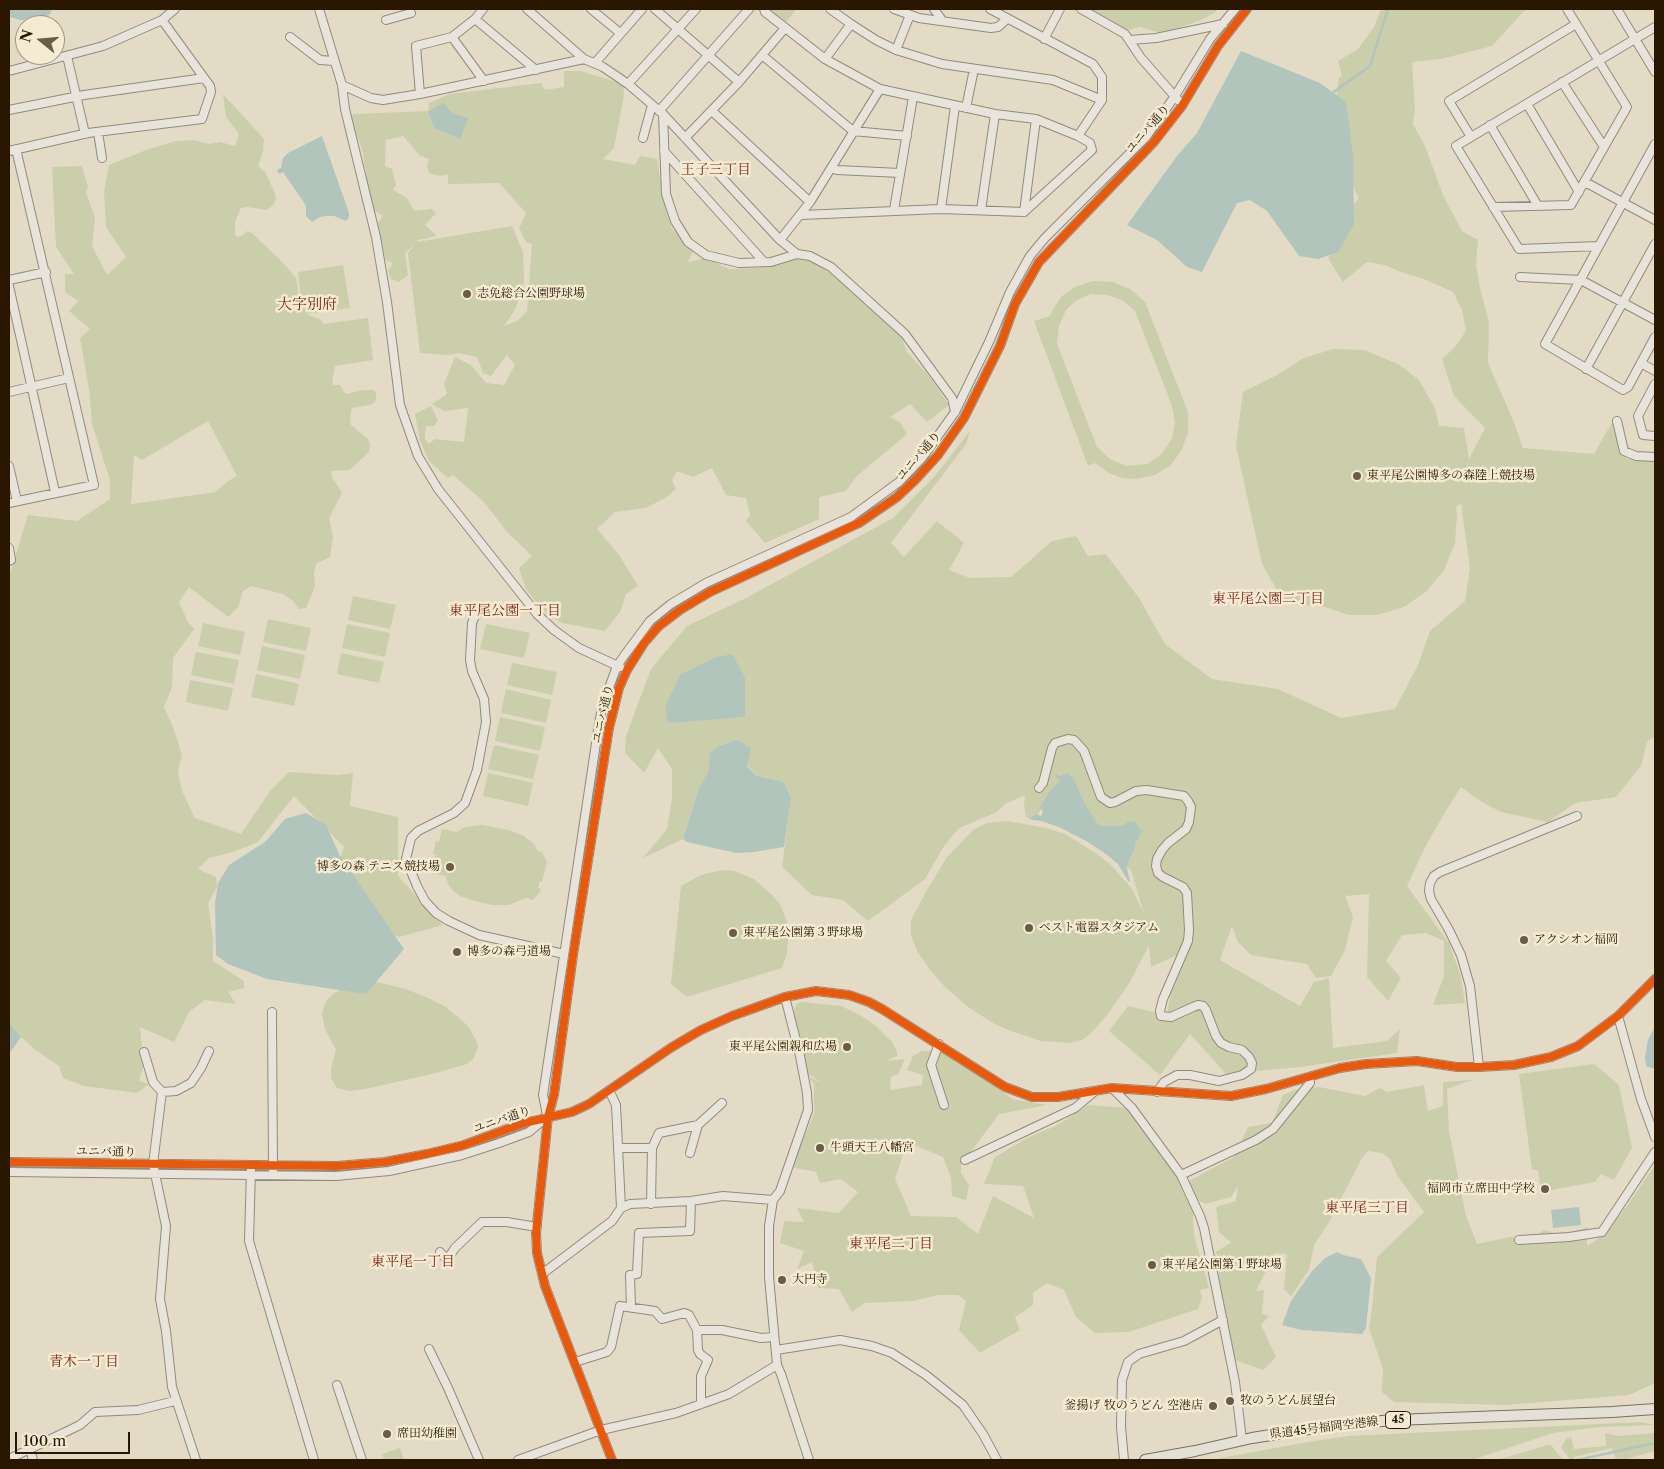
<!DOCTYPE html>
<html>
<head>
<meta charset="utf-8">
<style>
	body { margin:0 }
	#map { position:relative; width:1664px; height:1469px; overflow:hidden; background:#e4dbc7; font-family:"Libre Caslon Text",serif }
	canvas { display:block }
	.frame { position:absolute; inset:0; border:10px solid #291702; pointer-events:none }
	.north { position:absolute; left:15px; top:15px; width:50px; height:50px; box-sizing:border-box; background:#f5ebd3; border:1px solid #a3967f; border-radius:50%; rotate:287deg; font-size:14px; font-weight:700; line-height:20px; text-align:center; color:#291702 }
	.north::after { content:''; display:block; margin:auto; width:18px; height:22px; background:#6a5c47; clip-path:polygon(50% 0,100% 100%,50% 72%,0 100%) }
	.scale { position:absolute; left:15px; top:1432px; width:115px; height:22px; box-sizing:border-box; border:2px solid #291702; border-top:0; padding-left:6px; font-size:15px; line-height:18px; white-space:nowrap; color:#291702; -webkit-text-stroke:4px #f5ebd3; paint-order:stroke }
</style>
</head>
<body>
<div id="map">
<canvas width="1664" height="1469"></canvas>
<div class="frame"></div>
<div class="north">N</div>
<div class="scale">100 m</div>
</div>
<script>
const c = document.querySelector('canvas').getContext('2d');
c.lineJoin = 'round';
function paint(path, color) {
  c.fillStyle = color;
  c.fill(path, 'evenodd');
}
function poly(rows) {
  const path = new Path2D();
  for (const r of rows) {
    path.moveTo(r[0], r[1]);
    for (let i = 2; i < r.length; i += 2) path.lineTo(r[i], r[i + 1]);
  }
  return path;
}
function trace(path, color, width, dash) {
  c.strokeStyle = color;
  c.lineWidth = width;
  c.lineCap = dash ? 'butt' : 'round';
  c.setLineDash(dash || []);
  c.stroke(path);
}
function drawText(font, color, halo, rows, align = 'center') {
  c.font = font + ' "Libre Caslon Text","Noto Serif JP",serif';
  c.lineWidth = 5;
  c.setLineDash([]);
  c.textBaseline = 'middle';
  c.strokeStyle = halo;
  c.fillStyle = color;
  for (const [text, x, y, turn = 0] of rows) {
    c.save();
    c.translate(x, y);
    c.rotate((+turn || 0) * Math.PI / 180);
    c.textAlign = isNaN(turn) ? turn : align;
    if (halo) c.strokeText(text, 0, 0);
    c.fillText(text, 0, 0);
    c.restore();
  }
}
const green = poly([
	[769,9,795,9,796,10,786,22],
	[1079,9,1217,9,1216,12,1201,20,1171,31,1158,32,1139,27,1116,34,1086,15],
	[1381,9,1526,9,1492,46,1441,59,1412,62,1415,108,1413,124,1425,146,1443,195,1462,231,1478,240,1476,265,1480,288,1489,323,1488,363,1513,420,1523,448,1594,454,1614,419,1621,452,1627,459,1655,461,1655,736,1647,742,1641,766,1616,797,1575,803,1548,822,1501,812,1480,801,1461,787,1447,809,1425,847,1407,886,1449,943,1461,977,1465,1003,1433,1005,1444,976,1444,941,1426,933,1402,935,1386,961,1401,978,1388,1001,1367,977,1369,894,1345,896,1353,917,1345,950,1331,976,1316,978,1307,964,1251,955,1238,942,1232,926,1220,960,1300,1006,1314,982,1329,978,1333,1048,1387,1041,1400,1029,1397,1053,1300,1067,1226,1074,1190,1034,1160,1075,1109,1031,1128,1006,1167,1015,1177,955,1151,967,1149,945,1130,982,1108,1014,1090,1034,1082,1040,1070,1043,1041,1041,1008,1030,993,1023,968,1007,945,987,930,970,917,951,911,935,911,920,927,890,947,857,973,830,987,823,1008,821,1046,828,1065,834,1097,854,1111,865,1132,889,1144,914,1131,870,1124,864,1105,830,1052,791,1034,821,1026,817,1024,805,1025,795,1005,804,997,812,959,828,944,846,925,879,868,921,843,900,812,895,782,867,791,799,784,782,757,776,728,742,718,746,711,753,708,772,700,785,683,839,643,858,667,829,672,798,672,769,658,748,644,773,625,753,626,736,651,669,687,626,746,598,893,518,934,477,970,431,966,444,891,543,904,557,937,521,964,543,949,570,970,578,1011,577,1052,541,1076,536,1088,556,1106,554,1139,598,1165,644,1212,679,1278,689,1341,718,1395,709,1418,665,1430,631,1465,601,1470,568,1461,503,1456,507,1457,515,1455,543,1444,570,1427,591,1404,607,1377,615,1349,615,1322,606,1285,604,1262,564,1236,446,1243,392,1277,375,1304,358,1333,349,1364,350,1398,364,1419,380,1435,408,1439,426,1464,428,1469,459,1485,428,1454,396,1442,359,1454,348,1466,331,1462,310,1453,292,1424,279,1401,272,1385,265,1367,262,1343,282,1328,258,1345,233,1348,211,1359,198,1344,169,1336,101,1339,78,1342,76,1338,61,1358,49,1374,27],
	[745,677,745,717,672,723,667,722],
	[564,71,581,71,623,84,624,95,614,148,603,159,635,165,640,156,657,159,665,207,672,229,694,249,688,262,707,258,729,269,759,268,781,255,812,259,828,272,842,278,900,334,907,352,930,377,949,405,927,422,910,404,890,417,900,422,907,434,856,477,846,491,819,497,819,519,765,543,746,521,750,515,746,498,726,495,712,468,693,477,677,471,672,480,676,489,665,498,646,508,615,512,597,529,619,555,638,586,626,594,620,612,605,631,562,623,549,615,540,607,526,589,519,568,532,556,507,532,484,502,453,475,448,478,429,461,420,441,415,414,431,406,438,420,434,426,426,426,425,439,429,444,435,439,464,442,468,408,444,411,432,404,447,394,444,384,455,357,471,365,486,383,504,385,515,365,507,355,491,376,483,373,477,357,458,353,449,355,420,353,408,253,414,245,405,253,408,275,399,282,391,279,388,271,393,263,385,260,376,225,383,216,372,209,362,149,355,131,345,123,354,114,428,111,429,103,449,94,541,83,545,90,564,87],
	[403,136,420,156,429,159,427,165,429,173,440,176,448,174,448,184,499,183,526,213,519,228,526,242,532,244,527,311,517,321,504,326,516,308,524,281,523,252,512,226,417,242,418,240,437,236,425,225,436,213,432,209,414,211,407,198,393,190,396,185,392,169,385,166,386,140],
	[223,94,264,139,263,152,258,166,265,172,275,193,276,198,274,204,267,210,247,207,241,208,235,222,235,234,237,237,242,236,247,231,253,234,283,263,296,278,299,298,297,306,303,313,298,272,343,265,350,308,306,314,321,320,323,324,368,318,373,360,335,366,332,382,334,385,340,385,344,392,347,394,362,390,373,390,376,392,376,398,375,402,370,405,352,408,351,411,350,424,368,439,370,444,369,452,350,470,331,471,332,477,342,493,329,518,333,537,330,557,316,564,314,573,315,586,306,608,299,609,293,601,283,594,251,586,243,591,238,607,228,617,189,587,179,602,188,622,194,629,173,658,172,687,164,707,173,727,182,755,178,771,182,791,195,818,241,834,270,791,289,772,337,775,353,773,350,806,398,817,398,876,443,925,399,937,354,924,330,886,344,847,294,796,258,842,233,852,209,858,198,869,216,877,217,887,208,903,213,938,213,961,244,981,244,988,228,992,236,1004,205,1000,189,1012,174,1042,140,1027,144,1065,139,1081,149,1084,137,1093,84,1086,63,1078,59,1066,37,1051,21,1037,9,1022,9,577,28,515,77,521,110,499,110,480,92,424,89,389,80,338,90,329,69,311,78,301,65,292,65,274,74,274,56,247,52,167,82,166,88,187,86,193,95,218,92,246,107,275,126,257,106,227,104,192,109,165,146,150,176,141,194,140,208,144,220,142,235,146,239,134,226,117],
	[208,421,237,476,228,481,216,492,131,504,134,455,142,460],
	[1093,281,1113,282,1130,289,1145,302,1188,412,1188,433,1181,451,1171,465,1155,475,1136,479,1122,478,1109,473,1095,463,1088,466,1034,321,1050,316,1055,306,1062,296,1075,287],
	[1091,294,1108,295,1122,300,1135,311,1172,406,1175,423,1172,438,1162,454,1147,464,1126,466,1110,459,1097,447,1057,344,1059,326,1066,310,1077,300],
	[353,596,396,605,390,629,348,620],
	[268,619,311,628,306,651,263,642],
	[203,623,245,632,240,655,198,646],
	[347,624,390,633,385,657,342,648],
	[486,624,530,633,524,658,480,649],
	[262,646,305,655,300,679,257,670],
	[196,652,239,660,234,684,191,675],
	[341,653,384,662,379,683,337,674],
	[512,663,557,672,552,695,507,685],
	[256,674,299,684,294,706,251,697],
	[190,680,233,688,228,711,186,702],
	[506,689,551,700,546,723,501,713],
	[500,717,545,727,540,751,495,741],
	[494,745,539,755,533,779,488,769],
	[488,773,533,783,528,806,483,796],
	[483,825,508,830,524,836,533,843,538,851,542,852,547,862,542,882,540,881,538,888,541,889,540,892,533,900,526,898,509,905,492,905,475,901,460,896,453,891,449,886,445,876,431,873,436,855,433,854,436,841,439,842,442,829,457,832,465,827],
	[722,870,734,871,754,879,772,895,780,904,789,927,787,953,782,968,687,997,671,984,681,886,701,875],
	[373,981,406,989,428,998,444,1006,459,1018,468,1026,477,1042,478,1048,473,1059,467,1064,436,1073,365,1089,349,1091,337,1088,331,1078,331,1069,336,1050,325,1029,322,1015,323,1009,326,1001,333,994,351,983],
	[803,1002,841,1006,860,1015,876,1026,892,1042,897,1052,897,1056,885,1061,905,1059,898,1074,891,1077,890,1090,922,1085,923,1075,907,1070,913,1056,922,1051,932,1051,944,1053,951,1057,958,1064,978,1073,1012,1099,1047,1105,999,1114,961,1165,961,1173,969,1185,966,1200,952,1196,951,1178,943,1157,907,1142,895,1179,911,1216,956,1217,978,1234,993,1196,1034,1218,1023,1186,984,1184,995,1157,1029,1137,1058,1125,1088,1105,1126,1108,1168,1163,1187,1182,1234,1157,1248,1127,1272,1123,1283,1095,1295,1090,1319,1087,1365,1096,1380,1088,1387,1092,1424,1085,1428,1111,1443,1106,1443,1082,1472,1080,1447,1089,1449,1131,1466,1216,1477,1244,1510,1237,1537,1235,1544,1230,1562,1235,1588,1227,1587,1246,1602,1236,1627,1206,1655,1165,1655,1383,1629,1395,1506,1405,1394,1402,1382,1392,1383,1369,1369,1328,1372,1308,1377,1257,1424,1212,1397,1175,1390,1159,1382,1153,1368,1151,1362,1158,1329,1222,1314,1245,1309,1270,1291,1296,1284,1289,1287,1254,1275,1253,1256,1291,1264,1290,1262,1314,1269,1316,1261,1325,1276,1357,1263,1370,1232,1359,1231,1339,1224,1337,1215,1287,1221,1264,1216,1252,1231,1242,1219,1232,1216,1207,1236,1201,1238,1186,1231,1197,1206,1204,1192,1198,1194,1235,1209,1288,1200,1290,1202,1298,1198,1309,1129,1332,1095,1333,1076,1317,1064,1290,1047,1283,1033,1293,1033,1305,1015,1317,1020,1330,980,1353,959,1330,966,1301,958,1295,938,1295,913,1301,864,1303,852,1312,839,1289,818,1288,812,1262,797,1269,804,1251,780,1243,784,1221,804,1222,797,1208,839,1213,858,1192,841,1179,820,1183,816,1172,791,1167,814,1114,814,1084,808,1077,823,1083,807,1074,793,1016,796,1004],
	[1594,1064,1619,1085,1632,1148,1614,1180,1601,1174,1595,1182,1541,1192,1538,1170,1532,1170,1519,1074],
	[1641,1422,1655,1425,1599,1427,1553,1433,1472,1460,1210,1460,1308,1442,1349,1436],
	[1605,1433,1619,1436,1655,1433,1655,1451,1624,1460,1616,1460,1612,1448,1574,1457,1574,1460,1571,1460,1561,1448,1566,1439,1571,1437,1574,1449,1606,1446],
	[1548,1445,1551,1445,1563,1460,1497,1460],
	[400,1448,404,1460,384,1460,382,1454]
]);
const water = poly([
	[1241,51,1320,83,1346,102,1353,155,1354,224,1338,252,1318,259,1299,256,1267,211,1250,200,1237,203,1202,272,1187,267,1157,240,1127,225,1177,156,1197,133],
	[443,103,453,113,468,118,460,139,435,128,428,112],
	[322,136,349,213,349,217,346,221,334,216,327,216,320,217,312,222,306,216,306,206,303,201,283,172,279,174,277,170,281,168,283,158,288,153],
	[732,654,745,677,745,717,672,723,667,722,666,705,680,675,714,658],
	[737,740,751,748,747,766,757,776,784,782,791,799,784,847,754,852,736,853,687,842,683,839,700,785,708,772,710,753,718,746],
	[1070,773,1070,776,1073,778,1085,804,1095,821,1100,826,1123,826,1129,821,1135,822,1140,829,1145,831,1140,832,1139,838,1135,843,1135,848,1129,859,1127,868,1130,881,1128,881,1118,864,1106,854,1086,841,1059,827,1041,821,1029,819,1036,814,1041,816,1043,811,1040,808,1050,791,1061,781,1055,776,1056,774,1059,776],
	[306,813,326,825,340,856,404,949,366,994,267,979,228,964,216,955,215,903,218,883,229,865,265,842,285,819],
	[9,1022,21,1037,9,1054],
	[1655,1027,1655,1069,1646,1066,1645,1057,1648,1040],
	[1579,1207,1581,1225,1553,1228,1551,1210],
	[1337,1252,1343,1255,1361,1259,1371,1278,1366,1328,1362,1334,1301,1330,1282,1325,1291,1301,1312,1271,1325,1258]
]);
const stream = poly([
	[1331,94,1370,66,1388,9],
	[1577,1460,1655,1443]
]);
const river = poly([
	[9,9,21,13,45,9]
]);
const minor = poly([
	[319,9,342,85,345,109,376,237,387,302,400,405,418,456,438,489,537,614,554,630,579,648,620,667],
	[527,9,584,59,603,67,628,84,663,114,780,240,797,254,810,256,831,267,905,334,952,398,955,412],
	[591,9,620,33],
	[655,9,739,82],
	[764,9,765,12,825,59,880,89,995,114,1036,119,1078,136,1102,100,1102,77,1093,64,990,9],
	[830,9,851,24,876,40,896,50,942,64,1053,80,1102,100],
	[894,9,919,18,991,28,998,27,1007,19],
	[934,9,942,20],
	[1081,9,1125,34,1141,58,1178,100],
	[1617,9,1655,72],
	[475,19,536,70],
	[386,20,411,13],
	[290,37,320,60,334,61],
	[452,37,484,81],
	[1044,39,1060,9],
	[1130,40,1156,38,1223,24],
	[896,50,910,15],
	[762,55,853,131,907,136],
	[67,56,85,134],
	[825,59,851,24],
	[595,63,642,9],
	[9,71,103,46,162,20,175,9],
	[1562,82,1604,147],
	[628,84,696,9],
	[342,85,371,98,383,100,420,94,584,59],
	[420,94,416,46,452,37,475,19,483,9],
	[1527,104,1579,192],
	[966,108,974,69],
	[9,110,84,95,204,78],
	[659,111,749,9],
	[712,111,810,202],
	[663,114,666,194,675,221,688,242,706,255,739,263,771,262,797,254],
	[1490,125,1538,206],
	[98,132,102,158],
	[1471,137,1449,101,1576,24],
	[643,138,652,105],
	[685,138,739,82,785,28],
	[1655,144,1545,344,1623,390,1628,387,1655,337],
	[9,151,88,133,202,119,211,92,210,86,162,20],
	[664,151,764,262],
	[831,168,837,170,900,173],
	[1585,182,1655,220],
	[1493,207,1571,205,1627,107,1567,9],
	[941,209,955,106],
	[894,210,913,97],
	[981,210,995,114],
	[1024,212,1092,150,1090,143,1078,136],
	[802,215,941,209,1024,212,1036,119],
	[780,240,810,202,880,89],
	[1599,246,1519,249,1456,146,1655,27],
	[1520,277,1581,280,1655,320],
	[9,280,46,272],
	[9,286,55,492],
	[1641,363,1655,371],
	[1586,369,1655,244],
	[1655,384,1638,416,1643,435,1655,436],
	[9,392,69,378],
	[1617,421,1624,451,1636,456,1655,457],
	[9,466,17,501],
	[9,503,94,485,16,149],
	[9,548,11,560,9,561],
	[477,611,472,623,470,660,472,671,484,699,486,722,477,770,465,803,454,813,418,831,411,838,406,859,417,886,425,901,436,913,449,921,479,935,564,954],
	[1039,788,1043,783,1052,748,1055,743,1068,739,1074,740,1084,751,1101,797,1110,803,1115,802,1136,791,1147,790,1184,796,1188,801,1191,807,1189,822,1186,829,1168,843,1162,850,1157,859,1156,866,1158,873,1163,877,1183,887,1187,893,1189,930,1188,941,1163,999,1160,1011,1161,1016,1171,1017,1193,1007,1198,1005,1203,1006,1206,1010,1216,1036,1221,1043,1229,1047,1242,1050,1249,1057,1252,1063,1251,1069,1242,1075,1219,1081,1190,1075,1177,1075,1164,1082,1157,1092],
	[785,997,800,1056,807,1093,808,1110,780,1191,773,1200,769,1226,769,1277,777,1365,781,1374,809,1460],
	[272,1012,273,1170],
	[1618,1016,1641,1099,1655,1137],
	[939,1044,931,1065,944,1105],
	[144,1052,153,1082,162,1092,153,1164,166,1226,160,1299,166,1331,172,1387,196,1460],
	[1479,1067,1470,986,1461,955,1449,930,1431,899,1429,891,1430,883,1434,876,1440,872,1577,816],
	[1112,1088,1132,1108,1181,1175,1200,1216,1204,1228,1235,1382,1242,1440],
	[609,1090,616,1105,621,1208],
	[162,1092,176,1091,191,1083,201,1068,209,1051],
	[547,1115,543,1095,598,730,602,707,617,666,624,656,650,621,671,604,706,583,851,517,899,482,922,458,955,412,989,342,1010,292,1030,256,1045,238,1146,137,1175,96,1210,39,1235,9],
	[618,1148,652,1148,651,1204],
	[652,1148,659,1133,698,1125,722,1103],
	[690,1153,698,1125],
	[965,1160,1075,1108,1094,1092],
	[9,1162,337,1166,385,1162,427,1154,464,1145,524,1123,572,1112,589,1104,672,1047,701,1030,732,1016,785,997,816,991,849,995,869,1002,882,1009,1005,1087,1032,1097,1058,1097,1112,1088,1231,1096,1266,1089,1340,1068,1366,1064,1417,1061,1457,1067,1479,1067,1514,1065,1551,1057,1578,1046,1618,1016,1655,979],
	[251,1170,249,1241,314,1460],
	[9,1172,336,1176,389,1171,462,1155,499,1143,529,1132,546,1118],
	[1181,1175,1256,1140,1273,1129,1310,1083,1309,1077],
	[1519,1240,1569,1237,1602,1232,1655,1152],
	[440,1252,447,1260,455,1248,482,1222,507,1222,537,1227],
	[542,1274,612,1221,621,1208,630,1204,691,1201,723,1196,773,1200],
	[631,1307,630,1275,637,1274,639,1233,690,1231,691,1201],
	[697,1330,698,1350,700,1354,708,1360,701,1376,701,1404],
	[429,1349,448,1388,479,1460],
	[776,1350,840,1340,872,1346,892,1353,926,1375,963,1405,983,1434,997,1460],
	[575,1362,607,1352,611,1347,620,1306,655,1311,662,1319,684,1313,689,1315,697,1330,722,1330,761,1338,773,1337],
	[337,1385,362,1460],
	[30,1449,33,1460],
	[9,1459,80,1425,95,1412,138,1410,175,1401],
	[518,1460,601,1430,676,1413,729,1394,777,1365],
	[612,1460,545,1286,537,1253,536,1233,548,1117,554,1095,573,955,609,728,619,688,627,670,644,643,659,626,680,610,710,592,859,523,897,497,915,480,938,455,964,418,1000,346,1015,304,1039,262,1154,142,1182,106,1218,46,1247,9],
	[1124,1460,1121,1427,1122,1380,1128,1362,1139,1354,1184,1341,1223,1320]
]);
const major = poly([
	[1145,1460,1195,1451,1252,1438,1334,1425,1394,1420,1612,1412,1655,1409]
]);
const cycleway = poly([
	[9,1162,337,1166,385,1162,427,1154,464,1145,524,1123,572,1112,589,1104,672,1047,701,1030,732,1016,785,997,816,991,849,995,869,1002,882,1009,1005,1087,1032,1097,1058,1097,1112,1088,1231,1096,1266,1089,1340,1068,1366,1064,1417,1061,1457,1067,1479,1067,1514,1065,1551,1057,1578,1046,1618,1016,1655,979],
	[612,1460,545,1286,537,1253,536,1233,548,1117,554,1095,573,955,609,728,619,688,627,670,644,643,659,626,680,610,710,592,859,523,897,497,915,480,938,455,964,418,1000,346,1015,304,1039,262,1154,142,1182,106,1218,46,1247,9]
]);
const markers = [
	[467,294,5,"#6a5c47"],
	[1357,476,5,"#6a5c47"],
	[450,867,5,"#6a5c47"],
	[1029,928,5,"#6a5c47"],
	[733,933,5,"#6a5c47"],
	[1524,940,5,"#6a5c47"],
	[457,952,5,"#6a5c47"],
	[847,1047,5,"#6a5c47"],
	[820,1148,5,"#6a5c47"],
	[1545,1189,5,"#6a5c47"],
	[1152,1265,5,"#6a5c47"],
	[782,1280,5,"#6a5c47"],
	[1230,1401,5,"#6a5c47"],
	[1213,1406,5,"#6a5c47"],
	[387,1434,5,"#6a5c47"]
];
const shields = [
	[1398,1420,25]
];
const shieldNames = [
	["45",1398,1420]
];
const streetNames = [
	["ユニバ通り",1148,129,-49],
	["ユニバ通り",919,456,-49],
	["ユニバ通り",603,714,-77],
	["ユニバ通り",502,1120,-19],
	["ユニバ通り",106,1152,1],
	["県道45号福岡空港線",1324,1428,-7]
];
const poiNames = [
	["志免総合公園野球場",477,294],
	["東平尾公園博多の森陸上競技場",1367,476],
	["博多の森 テニス競技場",440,867,"right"],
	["ベスト電器スタジアム",1039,928],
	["東平尾公園第３野球場",743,933],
	["アクシオン福岡",1534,940],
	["博多の森弓道場",467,952],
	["東平尾公園親和広場",837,1047,"right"],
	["牛頭天王八幡宮",830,1148],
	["福岡市立席田中学校",1535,1189,"right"],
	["東平尾公園第１野球場",1162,1265],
	["大円寺",792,1280],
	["牧のうどん展望台",1240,1401],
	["釜揚げ 牧のうどん 空港店",1203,1406,"right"],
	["席田幼稚園",397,1434]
];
const neighbourhoodNames = [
	["王子三丁目",716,170],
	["東平尾公園二丁目",1268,599],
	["東平尾公園一丁目",505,611],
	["東平尾三丁目",1367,1208],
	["東平尾二丁目",891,1244],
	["東平尾一丁目",413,1262],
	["青木一丁目",84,1362]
];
const quarterNames = [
	["大字別府",307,305]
];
paint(green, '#caceab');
paint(water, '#b1c5bc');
trace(stream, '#b1c5bc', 2.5);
trace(river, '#b1c5bc', 14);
trace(minor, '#918a7c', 10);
trace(major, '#766f62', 12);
trace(minor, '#e9e4db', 8);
trace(major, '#e5e0d5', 10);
trace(cycleway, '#e8590c', 8);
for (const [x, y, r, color] of markers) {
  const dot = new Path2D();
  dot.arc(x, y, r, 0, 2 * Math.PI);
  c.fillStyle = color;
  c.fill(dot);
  trace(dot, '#f5ebd3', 2);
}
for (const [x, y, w] of shields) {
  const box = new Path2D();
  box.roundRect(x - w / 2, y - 8.5, w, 17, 4);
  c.fillStyle = '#f5ebd3';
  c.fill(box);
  trace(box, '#291702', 1);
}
drawText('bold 11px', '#291702', null, shieldNames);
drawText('12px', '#291702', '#f5ebd3', streetNames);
drawText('12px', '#291702', '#f5ebd3', poiNames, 'left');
drawText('14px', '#7a1f14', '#f5ebd3', neighbourhoodNames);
drawText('15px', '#7a1f14', '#f5ebd3', quarterNames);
</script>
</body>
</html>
